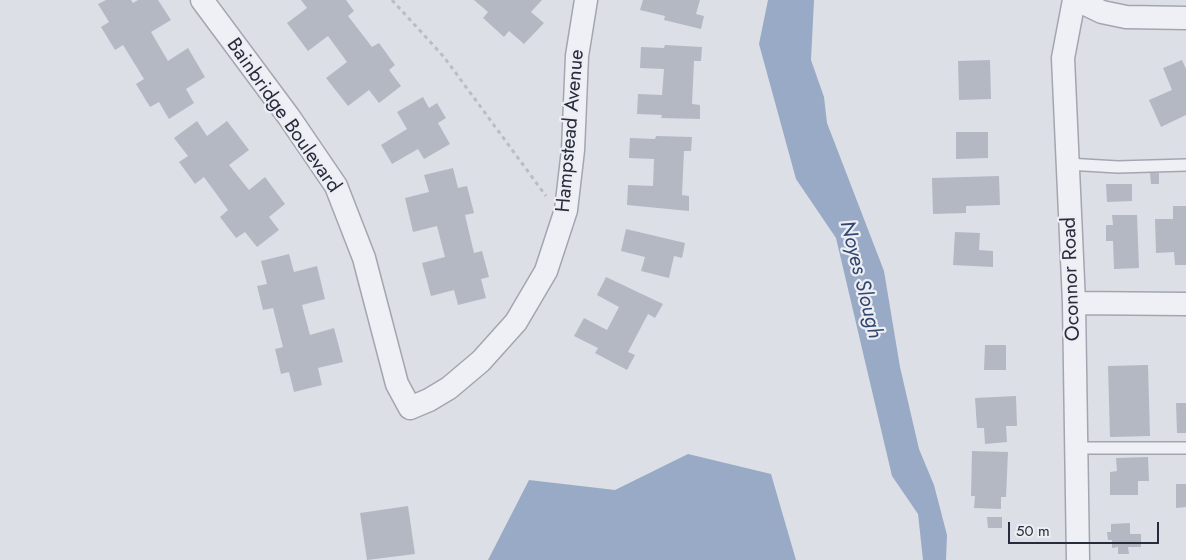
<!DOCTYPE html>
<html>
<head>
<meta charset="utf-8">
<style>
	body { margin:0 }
	#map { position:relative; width:1186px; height:560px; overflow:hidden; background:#dddfe6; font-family:Jost,sans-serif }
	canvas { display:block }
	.scale { position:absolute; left:1008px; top:522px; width:151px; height:22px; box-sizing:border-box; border:2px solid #272c3c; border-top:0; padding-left:6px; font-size:15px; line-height:18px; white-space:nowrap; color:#272c3c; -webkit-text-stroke:4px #eceef4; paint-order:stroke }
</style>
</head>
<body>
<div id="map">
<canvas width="1186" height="560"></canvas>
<div class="scale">50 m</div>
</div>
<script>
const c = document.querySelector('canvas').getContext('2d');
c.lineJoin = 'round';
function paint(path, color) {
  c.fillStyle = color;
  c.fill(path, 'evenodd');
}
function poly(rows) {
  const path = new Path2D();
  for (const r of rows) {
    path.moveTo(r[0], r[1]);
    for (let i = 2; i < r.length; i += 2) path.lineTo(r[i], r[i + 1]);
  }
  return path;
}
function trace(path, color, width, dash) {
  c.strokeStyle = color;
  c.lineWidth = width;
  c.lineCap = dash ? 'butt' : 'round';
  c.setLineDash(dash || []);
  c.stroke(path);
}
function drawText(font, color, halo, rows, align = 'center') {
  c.font = font + ' Jost,sans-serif';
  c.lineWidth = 4.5;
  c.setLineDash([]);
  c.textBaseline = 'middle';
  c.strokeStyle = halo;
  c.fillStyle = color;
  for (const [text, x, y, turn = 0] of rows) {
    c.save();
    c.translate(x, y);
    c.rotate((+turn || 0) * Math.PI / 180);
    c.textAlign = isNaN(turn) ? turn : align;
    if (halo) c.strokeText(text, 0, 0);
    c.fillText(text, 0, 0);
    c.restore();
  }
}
const water = poly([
	[768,0,814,0,811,60,824,97,827,123,884,271,900,367,919,449,934,485,947,535,946,560,923,560,918,514,892,476,836,238,796,179,759,44],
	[688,454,771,474,796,560,488,560,529,480,615,490]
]);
const building = poly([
	[106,0,131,0,133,3,138,0,158,0,171,20,151,32,168,61,188,48,205,77,186,89,194,103,169,119,159,102,150,107,136,84,144,79,123,45,115,50,101,27,109,22,98,4],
	[301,0,346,0,354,11,348,16,372,47,379,43,395,65,389,70,401,86,379,103,369,90,348,106,326,78,347,62,328,36,308,51,287,23,307,8],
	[474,0,542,0,531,12,544,23,524,44,509,31,504,37,483,18,488,12],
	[643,0,700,0,696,14,704,16,701,29,664,20,665,16,640,10],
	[665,45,702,47,701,61,694,61,692,104,700,105,700,119,661,118,662,115,637,114,638,94,662,95,664,69,640,68,641,47,664,48],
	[990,60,991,99,959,100,958,61],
	[1182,60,1186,69,1186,115,1161,127,1149,100,1172,90,1163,68],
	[423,97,429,108,437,103,446,118,438,123,450,144,424,159,418,149,392,164,381,145,407,129,397,112],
	[197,121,207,136,227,121,249,150,229,165,249,190,265,177,285,204,269,217,279,230,257,247,245,232,236,238,220,217,228,210,204,177,195,184,179,162,188,156,174,138],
	[956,132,988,132,988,158,956,159],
	[656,136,692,137,691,151,684,151,682,195,689,196,689,211,627,205,628,185,653,186,654,159,629,158,630,138,655,139],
	[453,168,458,188,467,186,474,213,465,215,474,253,482,251,489,277,481,279,486,298,458,305,454,290,431,296,422,263,445,257,437,226,413,232,405,198,429,192,424,175],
	[1150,173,1159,173,1159,184,1151,184],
	[999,176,1000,205,966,206,966,213,933,214,932,178],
	[1106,184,1132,184,1132,201,1107,202],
	[1173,206,1186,206,1186,265,1175,265,1174,252,1156,253,1155,219,1173,219],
	[1112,215,1137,215,1139,268,1114,269,1113,241,1106,241,1106,225,1113,225],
	[626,229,685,243,682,258,674,256,669,278,641,271,645,257,621,251],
	[955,232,980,233,979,250,993,251,993,267,953,265],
	[289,254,294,272,317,266,325,299,302,305,310,335,334,328,343,362,318,368,322,385,294,392,289,372,281,374,275,349,283,347,273,308,263,310,257,286,267,284,261,261],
	[606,277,663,304,655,318,648,314,628,352,635,355,627,370,595,353,598,348,574,336,584,318,607,330,619,307,597,295],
	[985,345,1006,345,1006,370,984,370],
	[1148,365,1150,436,1110,437,1108,366],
	[1016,396,1017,426,1006,426,1007,442,985,444,984,428,977,428,975,398],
	[1176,403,1186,403,1186,433,1177,433],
	[972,451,1008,452,1006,497,1001,497,1001,509,974,508,975,496,971,496],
	[1148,457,1149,481,1138,481,1138,495,1110,495,1110,472,1117,471,1116,458],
	[1176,484,1186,484,1186,507,1176,508],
	[408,506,415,554,367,560,360,513],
	[987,517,1002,517,1002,528,988,528],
	[1130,523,1130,534,1141,534,1141,547,1128,547,1129,554,1118,554,1118,547,1112,548,1112,540,1108,540,1107,532,1111,532,1111,524]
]);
const path = poly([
	[392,0,444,57,546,196]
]);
const lane = poly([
	[1067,164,1118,167,1186,165],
	[1076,448,1186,448]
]);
const street = poly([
	[202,0,289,117,336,186,364,258,397,384,410,408,429,400,449,388,481,361,516,322,546,271,566,210,573,150,577,56,586,0],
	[1074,0,1063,58,1074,303,1078,560],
	[1077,0,1102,12,1126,17,1186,18],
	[1074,303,1186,304]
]);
const streetNames = [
	["Bainbridge Boulevard",283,116,55],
	["Hampstead Avenue",571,131,-85],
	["Oconnor Road",1072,279,-92]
];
const waterNames = [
	["Noyes Slough",860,280,76]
];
paint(water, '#98aac6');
paint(building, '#b4b8c3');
trace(lane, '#a3a6b0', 14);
trace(street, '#a3a6b0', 25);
trace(path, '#bbbdc5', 3, [4, 4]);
trace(lane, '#eff0f5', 11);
trace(street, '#eff0f5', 22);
drawText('20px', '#272c3c', '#eceef4', streetNames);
drawText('italic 21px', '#32476e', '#eceef4', waterNames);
</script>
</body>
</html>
